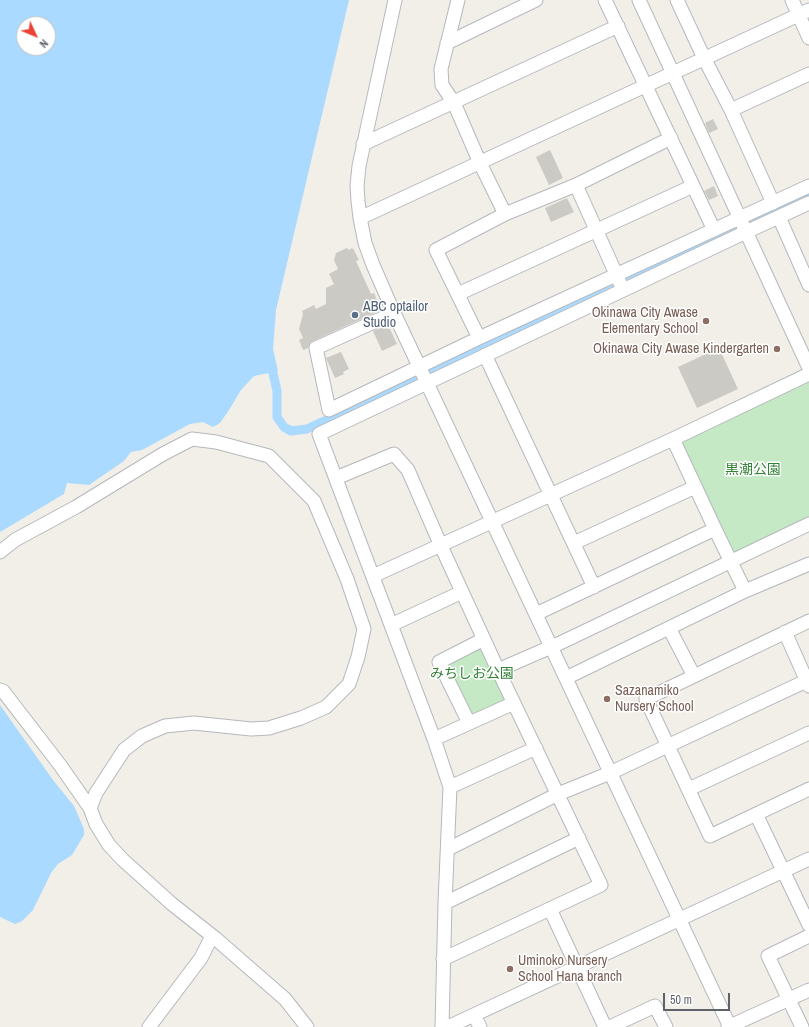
<!DOCTYPE html>
<html>
<head>
<meta charset="utf-8">
<style>
	body { margin:0 }
	#map { position:relative; width:809px; height:1027px; overflow:hidden; background:#f1efe8; font-family:"Archivo Narrow",sans-serif }
	canvas { display:block }
	.north { position:absolute; left:16px; top:16px; width:40px; height:40px; box-sizing:border-box; background:#fff; border:1px solid #bfc1c3; border-radius:50%; rotate:134deg; font-size:11px; font-weight:700; line-height:16px; text-align:center; color:#5f6368 }
	.north::after { content:''; display:block; margin:auto; width:14px; height:18px; background:#ea4335; clip-path:polygon(50% 0,100% 100%,50% 72%,0 100%) }
	.scale { position:absolute; left:663px; top:993px; width:67px; height:18px; box-sizing:border-box; border:2px solid #5f6368; border-top:0; padding-left:5px; font-size:12px; line-height:14px; white-space:nowrap; color:#5f6368; -webkit-text-stroke:3px #fff; paint-order:stroke }
</style>
</head>
<body>
<div id="map">
<canvas width="809" height="1027"></canvas>
<div class="north">N</div>
<div class="scale">50 m</div>
</div>
<script>
const c = document.querySelector('canvas').getContext('2d');
c.lineJoin = 'round';
function paint(path, color) {
  c.fillStyle = color;
  c.fill(path, 'evenodd');
}
function poly(rows) {
  const path = new Path2D();
  for (const r of rows) {
    path.moveTo(r[0], r[1]);
    for (let i = 2; i < r.length; i += 2) path.lineTo(r[i], r[i + 1]);
  }
  return path;
}
function trace(path, color, width, dash) {
  c.strokeStyle = color;
  c.lineWidth = width;
  c.lineCap = dash ? 'butt' : 'round';
  c.setLineDash(dash || []);
  c.stroke(path);
}
function drawText(font, color, halo, rows, align = 'center') {
  c.font = font + ' "Archivo Narrow","Noto Sans JP",sans-serif';
  c.lineWidth = 3;
  c.setLineDash([]);
  c.textBaseline = 'middle';
  c.strokeStyle = halo;
  c.fillStyle = color;
  for (const [text, x, y, turn = 0] of rows) {
    c.save();
    c.translate(x, y);
    c.rotate((+turn || 0) * Math.PI / 180);
    c.textAlign = isNaN(turn) ? turn : align;
    if (halo) c.strokeText(text, 0, 0);
    c.fillText(text, 0, 0);
    c.restore();
  }
}
const green = poly([
	[809,380,809,521,732,558,677,442],
	[478,645,485,648,507,696,504,702,473,717,445,661]
]);
const water = poly([
	[0,0,349,0,276,310,273,349,278,371,254,376,241,390,229,410,220,423,213,427,203,422,190,424,142,450,131,452,124,461,89,485,67,483,64,494,0,532],
	[24,24,48,24,48,48,24,48],
	[0,705,53,780,74,806,84,829,84,835,72,855,58,864,51,873,33,910,22,921,15,924,0,917]
]);
const canal = poly([
	[272,369,277,391,277,417,284,427,291,431,307,429,809,194]
]);
const building = poly([
	[713,119,718,129,709,133,705,123],
	[550,150,563,178,549,185,536,157],
	[714,186,718,196,709,200,704,191],
	[567,198,574,212,551,222,545,208],
	[347,248,349,250,352,248,354,250,359,260,356,261,371,294,374,293,381,310,313,341,310,343,308,348,303,350,299,340,303,338,299,329,303,314,302,311,314,305,316,309,326,304,326,288,334,284,329,274,338,269,334,260,336,253],
	[384,326,390,329,397,344,382,351,373,331],
	[719,348,738,389,697,408,678,367],
	[341,352,349,369,343,372,344,374,335,378,326,358]
]);
const minor = poly([
	[395,0,359,166,357,186,358,201,360,218,365,243,373,265,394,313,730,1027],
	[458,0,441,69,442,85,454,103,480,163,505,214],
	[605,0,714,230],
	[639,0,809,368],
	[677,0,704,58,731,110,773,203],
	[792,0,809,38],
	[447,43,536,0],
	[731,110,809,74],
	[363,144,618,26],
	[576,185,620,283],
	[779,217,809,285],
	[360,218,809,10],
	[458,294,693,186],
	[394,313,316,348,329,410,479,338,809,186],
	[479,338,436,250,505,214,576,185,671,138],
	[485,355,594,587],
	[336,478,394,454,408,470,441,546,498,670,601,885,443,959],
	[715,529,745,591],
	[574,543,695,487],
	[0,552,15,540,76,507,163,454,192,439,216,442,269,456,314,501,347,579,364,629,358,657,349,684,326,707,301,718,269,728,251,729,194,723,165,726,142,736,124,750,96,793,90,808],
	[373,576,673,439,809,374],
	[536,614,715,529,673,439],
	[809,621,646,699,710,836,809,789],
	[391,625,462,592],
	[669,628,694,676],
	[785,632,809,686],
	[498,670,558,644,809,524],
	[566,678,745,591,809,564],
	[0,690,3,691,60,765,90,808,96,824,109,845,123,860,172,904,215,938,285,999,307,1027],
	[469,723,439,662,484,639],
	[434,739,514,703],
	[450,787,536,748],
	[689,789,809,733],
	[756,814,809,925],
	[448,849,558,794,610,773,806,681],
	[445,903,579,838],
	[550,909,605,1027],
	[474,1015,480,1027],
	[149,1027,201,958,212,936],
	[442,1027,445,903,450,787,434,739,319,434,746,232,809,203],
	[448,1027,809,859],
	[610,1027,655,1006,666,1027],
	[728,1027,809,990],
	[802,1027,768,956,809,936]
]);
const markers = [
	[355,315,4,"#5c6f8a"],
	[706,321,4,"#8d6e63"],
	[777,349,4,"#8d6e63"],
	[607,699,4,"#8d6e63"],
	[510,969,4,"#8d6e63"]
];
const serviceNames = [
	["ABC optailor",363,307],
	["Studio",363,323]
];
const educationNames = [
	["Okinawa City Awase",698,313],
	["Elementary School",698,329],
	["Okinawa City Awase Kindergarten",769,349],
	["Sazanamiko",615,691,"left"],
	["Nursery School",615,707,"left"],
	["Uminoko Nursery",518,961,"left"],
	["School Hana branch",518,977,"left"]
];
const parkNames = [
	["黒潮公園",753,470],
	["みちしお公園",472,674]
];
paint(green, '#c5e8c5');
paint(water, '#aadaff');
trace(canal, '#aadaff', 9);
paint(building, '#cccac5');
trace(minor, '#b5b8bc', 15);
trace(minor, '#fff', 13);
for (const [x, y, r, color] of markers) {
  const dot = new Path2D();
  dot.arc(x, y, r, 0, 2 * Math.PI);
  c.fillStyle = color;
  c.fill(dot);
  trace(dot, '#fff', 1.5);
}
drawText('14px', '#4e5e75', '#fff', serviceNames, 'left');
drawText('14px', '#785e54', '#fff', educationNames, 'right');
drawText('14px', '#348238', '#fff', parkNames);
</script>
</body>
</html>
